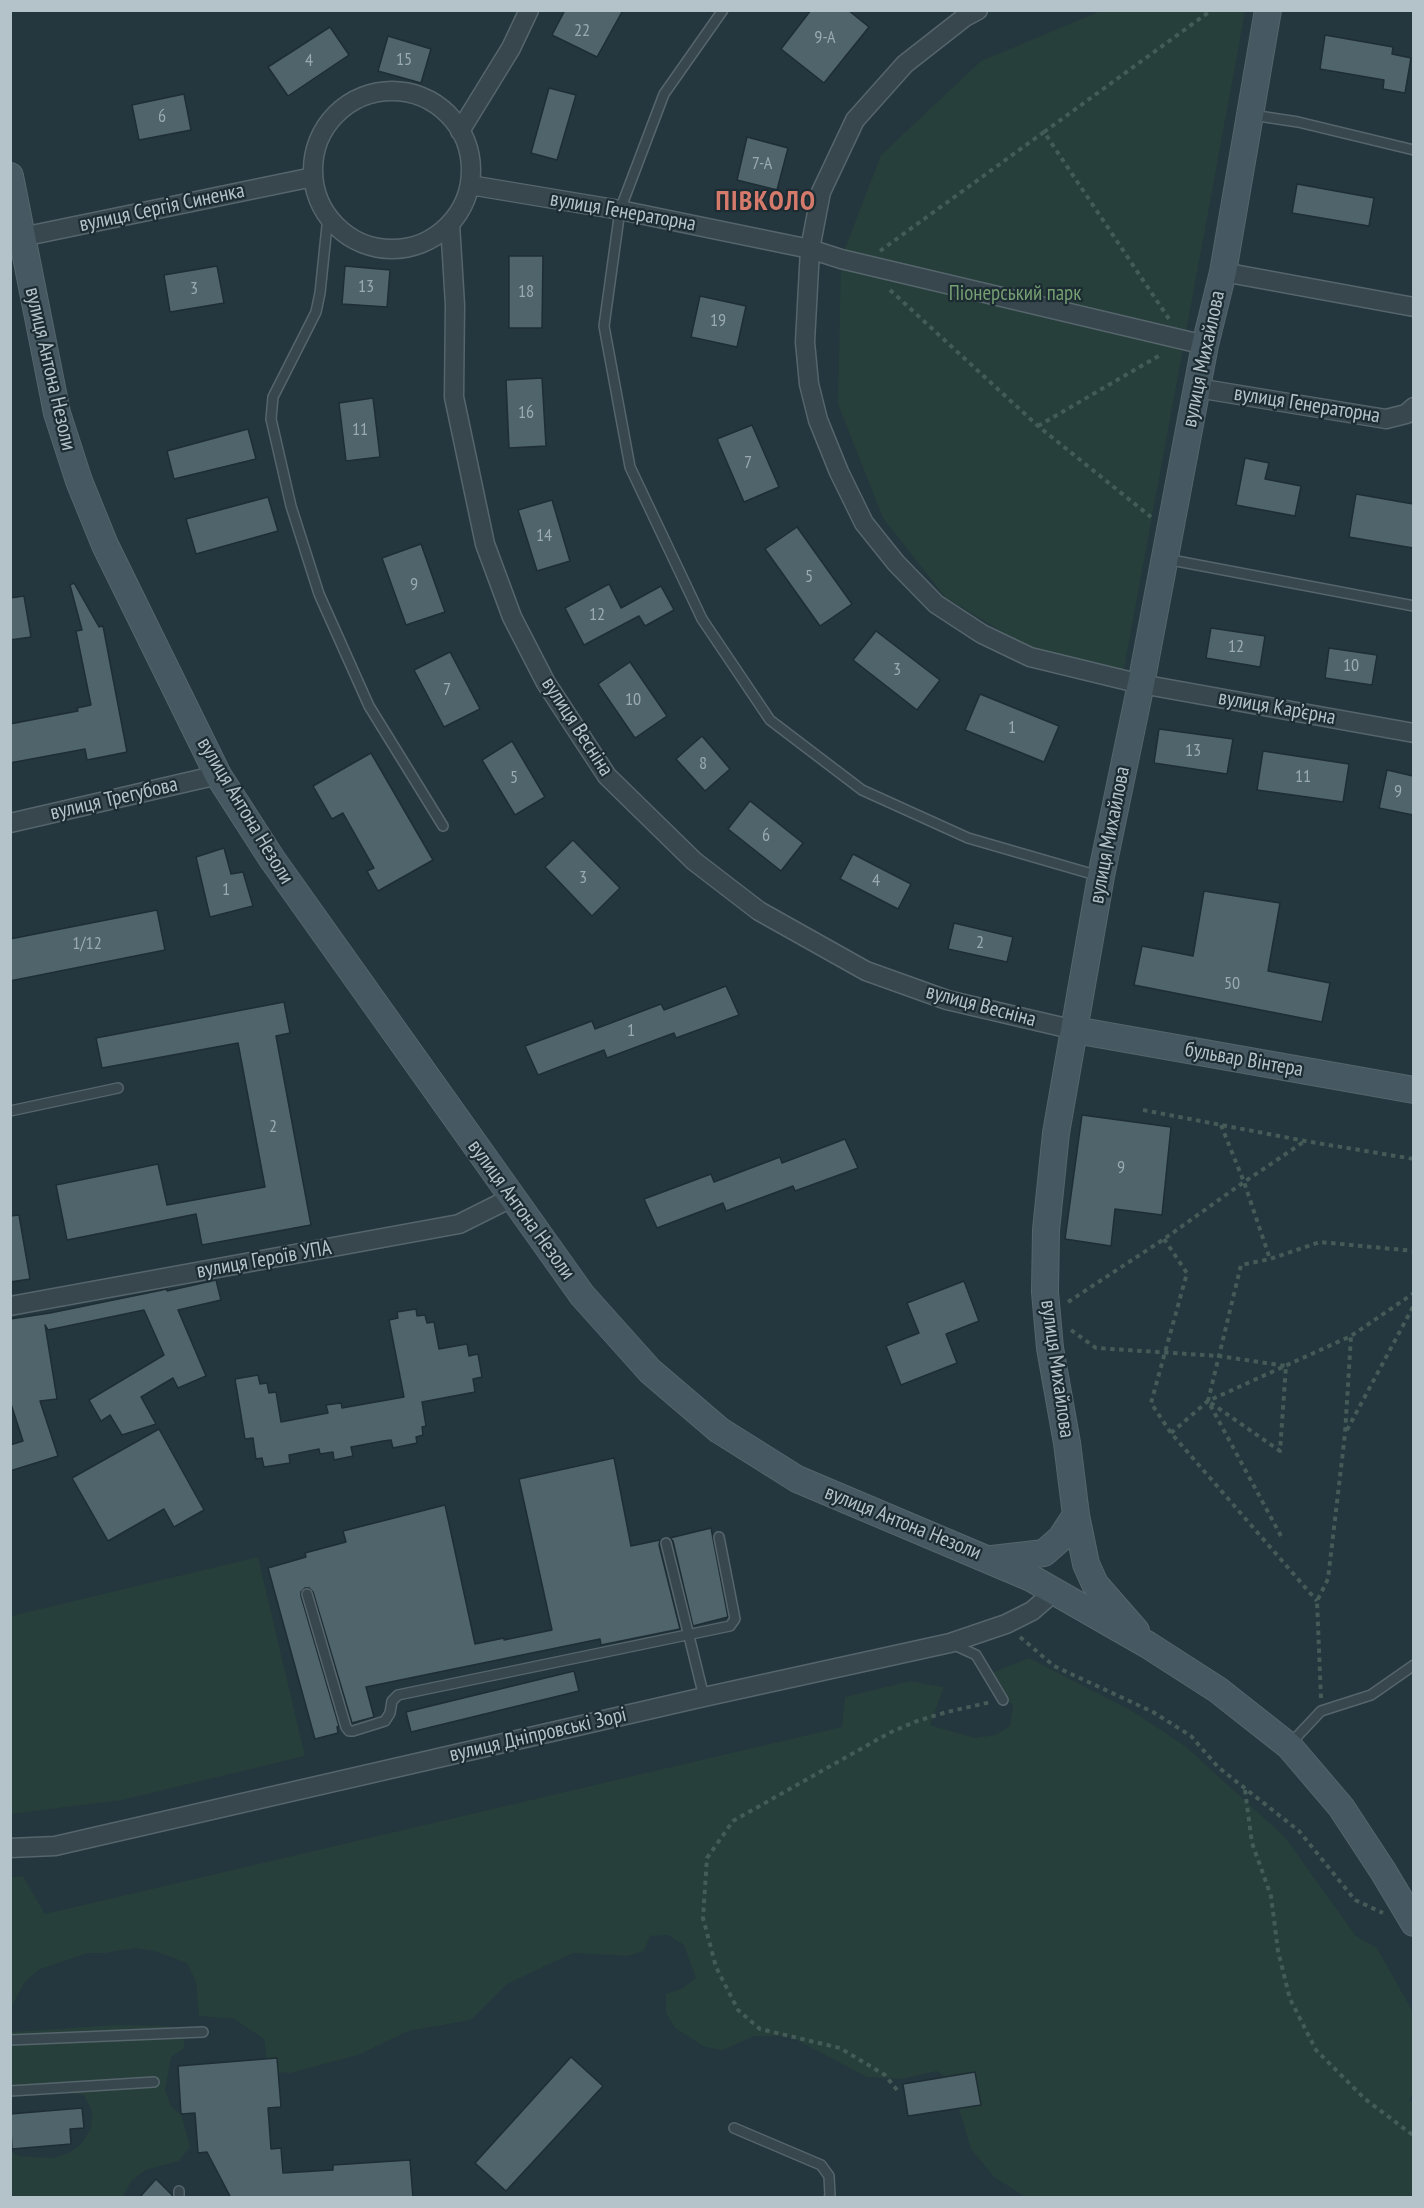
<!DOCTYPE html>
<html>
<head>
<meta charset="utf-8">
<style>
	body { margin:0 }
	#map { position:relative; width:1424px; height:2208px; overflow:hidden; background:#24363e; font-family:"PT Sans Narrow",sans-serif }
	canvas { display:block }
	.frame { position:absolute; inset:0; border:12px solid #b4c2c9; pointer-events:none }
</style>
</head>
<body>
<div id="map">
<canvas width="1424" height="2208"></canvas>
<div class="frame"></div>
</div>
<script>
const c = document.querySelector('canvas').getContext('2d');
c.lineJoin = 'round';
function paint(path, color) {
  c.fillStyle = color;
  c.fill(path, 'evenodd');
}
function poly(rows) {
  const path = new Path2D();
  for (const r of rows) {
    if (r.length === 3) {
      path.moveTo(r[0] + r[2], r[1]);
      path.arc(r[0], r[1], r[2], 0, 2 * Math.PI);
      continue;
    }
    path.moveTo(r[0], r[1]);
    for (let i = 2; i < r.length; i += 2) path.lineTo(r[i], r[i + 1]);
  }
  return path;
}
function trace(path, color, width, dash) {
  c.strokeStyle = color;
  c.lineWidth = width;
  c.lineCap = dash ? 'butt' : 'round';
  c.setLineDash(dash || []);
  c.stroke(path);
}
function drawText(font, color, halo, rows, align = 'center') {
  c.font = font + ' "PT Sans Narrow",sans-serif';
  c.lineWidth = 4.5;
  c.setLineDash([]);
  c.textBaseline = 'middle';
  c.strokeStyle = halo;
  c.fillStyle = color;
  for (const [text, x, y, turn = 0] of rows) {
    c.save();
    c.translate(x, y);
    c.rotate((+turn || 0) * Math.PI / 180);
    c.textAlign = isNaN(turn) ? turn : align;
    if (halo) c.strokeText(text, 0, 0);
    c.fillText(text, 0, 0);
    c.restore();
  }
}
const green = poly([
	[1098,12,1245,12,1123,674,1039,654,945,597,883,518,838,404,841,259,881,155,981,61],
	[258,1557,305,1756,122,1800,11,1814,11,1616],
	[1029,1658,1132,1711,1185,1746,1284,1836,1356,1936,1377,1948,1413,2012,1414,2092,1409,2100,1414,2103,1413,2197,1025,2197,994,2177,971,2149,951,2082,937,2071,902,2079,867,2077,789,2036,754,2036,723,2050,705,2047,675,2028,666,2013,666,1994,683,1988,696,1978,684,1945,668,1935,650,1936,644,1951,628,1956,573,1953,507,1984,471,2020,408,2031,361,2054,291,2073,274,2072,266,2056,264,2039,234,2019,199,2016,196,1982,187,1963,154,1951,136,1948,105,1953,88,1953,38,1970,25,1982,11,2007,11,1877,23,1876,45,1914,842,1727,845,1697,910,1681,944,1687,930,1725,975,1738,995,1735,1010,1726,1013,1705,981,1677],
	[115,2025,166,2026,182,2031,185,2048,171,2057,165,2090,171,2106,181,2114,190,2147,179,2161,146,2170,132,2180,123,2197,11,2197,10,2150,19,2156,54,2158,69,2153,82,2143,91,2128,92,2111,84,2095,11,2086,11,2032]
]);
const building = poly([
	[565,10,623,10,597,57,552,35,565,10],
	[811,10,848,10,869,27,824,83,781,49,811,10],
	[330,27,349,55,288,96,268,67,330,27],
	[1325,35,1393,47,1392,54,1411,58,1405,93,1383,89,1384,80,1320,69,1325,35],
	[388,36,431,49,421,83,378,71,388,36],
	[549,88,576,95,557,160,531,153,549,88],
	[184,94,191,130,139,140,132,105,184,94],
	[747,137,788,148,777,190,737,180,747,137],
	[1297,184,1374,198,1369,226,1292,213,1297,184],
	[509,256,543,256,542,328,509,328,509,256],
	[217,266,224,303,170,312,164,275,217,266],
	[345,266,390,270,387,307,342,304,345,266],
	[700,296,746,306,737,347,691,337,700,296],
	[542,378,546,446,509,448,506,380,542,378],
	[373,398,380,457,346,461,339,403,373,398],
	[752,425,779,487,744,502,717,439,752,425],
	[248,429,256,459,174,479,167,451,248,429],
	[1245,458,1269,463,1265,479,1301,486,1295,516,1236,505,1245,458],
	[1356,494,1413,504,1413,548,1349,537,1356,494],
	[268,497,278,531,196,554,186,519,268,497],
	[552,500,570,561,537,571,518,510,552,500],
	[797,527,852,604,820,626,765,549,797,527],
	[421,544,445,612,406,625,382,558,421,544],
	[74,583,99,627,103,626,127,752,87,760,85,749,10,763,10,724,78,711,77,708,91,705,76,631,82,630,70,585,74,583],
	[609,584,621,608,661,586,674,610,645,626,639,616,584,645,565,608,609,584],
	[24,596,31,637,10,640,10,598,24,596],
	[1211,628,1265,636,1260,667,1206,658,1211,628],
	[876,631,940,680,917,710,853,660,876,631],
	[1329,648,1377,655,1372,685,1325,678,1329,648],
	[450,652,480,709,444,727,414,670,450,652],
	[630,662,667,716,635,738,598,684,630,662],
	[980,694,1059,726,1044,762,965,730,980,694],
	[1159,729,1233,739,1227,774,1154,763,1159,729],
	[702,736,730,769,705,791,676,759,702,736],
	[512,741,545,797,515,815,482,760,512,741],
	[1263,751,1349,764,1343,802,1257,790,1263,751],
	[371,753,433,860,378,891,367,871,374,868,343,813,332,819,313,786,371,753],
	[1387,770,1413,776,1413,815,1379,808,1387,770],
	[750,801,803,843,781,871,728,829,750,801],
	[573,840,620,888,592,916,545,867,573,840],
	[224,848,231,874,243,872,253,906,210,917,196,857,224,848],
	[853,854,911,884,898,909,840,879,853,854],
	[1204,891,1280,903,1268,971,1330,983,1322,1022,1134,985,1142,946,1193,956,1204,891],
	[157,910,165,950,10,981,10,939,157,910],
	[954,923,1013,937,1007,962,948,949,954,923],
	[726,986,739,1015,676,1038,674,1033,607,1058,604,1050,538,1075,525,1046,592,1021,595,1029,661,1004,664,1010,726,986],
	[284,1002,290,1033,276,1036,311,1225,202,1245,196,1214,67,1240,56,1185,158,1164,167,1205,265,1187,238,1043,102,1068,96,1038,284,1002],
	[1082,1115,1171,1127,1162,1215,1115,1209,1111,1246,1065,1239,1082,1115],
	[845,1139,858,1168,795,1191,793,1186,726,1211,723,1203,657,1228,644,1199,711,1174,714,1182,780,1157,782,1163,845,1139],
	[19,1215,30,1279,10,1282,10,1216,19,1215],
	[216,1280,221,1300,178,1310,206,1376,178,1388,173,1378,141,1397,156,1424,122,1435,110,1415,101,1421,89,1400,164,1355,144,1310,48,1330,45,1325,57,1399,40,1401,58,1456,10,1471,10,1445,23,1441,10,1401,10,1319,50,1313,167,1289,167,1291,216,1280],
	[964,1281,979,1321,946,1334,957,1363,901,1385,886,1346,919,1333,907,1303,964,1281],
	[416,1309,417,1316,425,1315,427,1323,434,1322,439,1349,467,1344,469,1356,478,1354,482,1377,473,1379,475,1392,422,1402,426,1426,422,1427,423,1435,416,1437,417,1443,393,1448,391,1440,383,1441,351,1447,353,1456,334,1460,333,1452,320,1454,319,1449,289,1455,290,1463,264,1467,262,1458,256,1459,253,1438,245,1439,235,1379,258,1375,260,1384,267,1383,269,1393,276,1392,281,1422,328,1413,326,1405,341,1403,342,1408,404,1397,389,1320,398,1318,397,1312,416,1309],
	[159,1429,204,1510,174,1527,164,1509,108,1541,72,1478,159,1429],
	[614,1458,631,1546,660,1540,659,1545,680,1629,601,1645,600,1639,366,1687,374,1717,352,1723,313,1592,309,1588,305,1588,301,1592,301,1596,339,1726,337,1727,338,1733,315,1739,268,1568,306,1557,305,1553,346,1542,343,1531,445,1505,475,1644,504,1638,504,1640,552,1630,519,1479,614,1458],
	[711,1528,728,1617,693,1626,673,1541,670,1538,711,1528],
	[574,1671,579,1691,411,1732,406,1712,574,1671],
	[571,2057,603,2086,506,2191,475,2163,571,2057],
	[277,2058,281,2107,268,2108,271,2149,281,2148,283,2173,333,2170,333,2165,410,2160,413,2198,231,2198,207,2152,198,2153,195,2113,181,2114,178,2066,277,2058],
	[975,2072,981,2105,908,2116,903,2084,975,2072],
	[82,2108,84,2128,70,2129,71,2144,12,2149,10,2114,82,2108],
	[156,2179,172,2195,172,2198,139,2198,156,2179]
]);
const path = poly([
	[1044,132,1209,12],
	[880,251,1044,132,1169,319],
	[890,290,1038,426,1151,517],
	[1038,426,1162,354],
	[1143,1110,1305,1141,1414,1159],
	[1221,1125,1244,1182,1270,1259],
	[1164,1239,1187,1273,1151,1403,1171,1433,1317,1601],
	[1068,1302,1164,1239,1244,1182,1305,1141],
	[1071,1330,1096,1348,1219,1356,1286,1366,1280,1451,1208,1401],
	[1347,1430,1414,1305],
	[1171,1433,1208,1401,1351,1336,1414,1293],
	[1281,1536,1208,1401,1241,1265,1270,1259,1320,1242,1414,1251],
	[1020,1637,1054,1666,1153,1712,1191,1736,1218,1767,1299,1831,1355,1900,1383,1913],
	[1321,1698,1317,1601,1328,1579,1345,1434,1351,1336],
	[1245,1790,1252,1843,1271,1896,1278,1951,1290,1999,1316,2050,1365,2099,1414,2136],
	[897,2090,885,2075,840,2048,760,2029,738,2010,716,1967,703,1918,707,1858,733,1821,889,1733,917,1721,947,1712,991,1702]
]);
const lane = poly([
	[723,10,664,94,620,210,604,326,630,467,702,619,770,720,862,790,968,838,1099,876],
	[1252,115,1298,122,1414,150],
	[328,216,320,293,316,312,273,397,271,419,291,506,319,594,369,706,443,826],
	[1166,559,1414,606],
	[10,1111,118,1088],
	[666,1543,704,1697],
	[307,1594,346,1727,349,1731,353,1731,385,1721,390,1713,392,1701,398,1695,730,1626,735,1619,719,1537],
	[952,1644,976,1655,1003,1700],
	[1290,1744,1321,1711,1371,1695,1414,1665],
	[10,2040,203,2032],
	[10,2091,154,2082],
	[734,2128,821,2165,829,2176,830,2195,829,2198],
	[179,2198,179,2191]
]);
const street = poly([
	[978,10,965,17,905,64,855,120,821,192,810,249,805,342,809,384,818,420,839,472,864,523,896,563,936,604,982,634,1030,657,1141,684,1414,733],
	[392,170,79],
	[460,131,511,48,529,10],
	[470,185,620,210,810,249,841,259,1205,345],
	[450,224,455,305,454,397,485,544,512,617,546,683,607,776,694,861,759,911,866,971,947,1000,1075,1030],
	[22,237,313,177],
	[1223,272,1414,307],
	[1197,388,1386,419,1406,414,1414,407],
	[10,823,218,775],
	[10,1306,459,1224,511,1198],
	[10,1848,55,1846,704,1697,950,1643,1006,1624,1032,1611,1055,1591]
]);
const secondary = poly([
	[10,176,57,413,79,481,105,545,218,775,272,859,582,1295,650,1371,719,1430,797,1479,1031,1578,1148,1645,1218,1690,1289,1746,1341,1807,1383,1871,1414,1923],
	[1075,1030,1414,1090],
	[992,1559,1044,1553,1061,1538,1076,1515],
	[1136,1631,1095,1584,1086,1564,1076,1515,1067,1443,1050,1348,1045,1292,1046,1230,1056,1133,1101,876,1141,684,1205,345,1223,272,1268,10]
]);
const numberNames = [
	["22",582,31],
	["9-А",825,38],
	["15",404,60],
	["4",309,61],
	["6",162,117],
	["7-А",762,164],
	["13",366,287],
	["3",194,289],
	["18",526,292],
	["19",718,321],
	["16",526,413],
	["11",360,430],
	["7",748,463],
	["14",544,536],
	["5",809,577],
	["9",414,585],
	["12",597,615],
	["12",1236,647],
	["10",1351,666],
	["3",897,670],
	["7",447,690],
	["10",633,700],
	["1",1012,728],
	["13",1193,751],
	["8",703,764],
	["11",1303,777],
	["5",514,778],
	["9",1398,792],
	["6",766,836],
	["3",583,878],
	["4",876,881],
	["1",226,890],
	["2",980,943],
	["1/12",87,944],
	["50",1232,984],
	["1",631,1031],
	["2",273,1127],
	["9",1121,1168]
];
const streetNames = [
	["вулиця Сергія Синенка",162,208,-12],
	["вулиця Генераторна",623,212,10],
	["вулиця Михайлова",1204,359,-78],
	["вулиця Антона Незоли",50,369,77],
	["вулиця Генераторна",1307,405,9],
	["вулиця Кар’єрна",1277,708,10],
	["вулиця Весніна",577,727,57],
	["вулиця Трегубова",114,799,-13],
	["вулиця Антона Незоли",245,811,59],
	["вулиця Михайлова",1110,835,-79],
	["вулиця Весніна",981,1006,15],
	["бульвар Вінтера",1244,1060,10],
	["вулиця Антона Незоли",521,1210,54],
	["вулиця Героїв УПА",264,1260,-10],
	["вулиця Михайлова",1057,1369,82],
	["вулиця Антона Незоли",903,1523,22],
	["вулиця Дніпровські Зорі",538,1735,-13]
];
const parkNames = [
	["Піонерський парк",1015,294]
];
const districtNames = [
	["ПІВКОЛО",766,202]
];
paint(green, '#263f3a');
paint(building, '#4f646b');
trace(building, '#1f2e35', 1.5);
trace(lane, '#56656c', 12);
trace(street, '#56656c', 21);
trace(secondary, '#56656c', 28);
trace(path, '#445b57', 4, [4.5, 4.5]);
trace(lane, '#38474e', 9);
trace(street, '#38474e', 18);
trace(secondary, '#465861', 26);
drawText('18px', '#9baab2', null, numberNames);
drawText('21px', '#b4c2c9', '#1d2c33', streetNames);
drawText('21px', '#759e72', '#1d2c33', parkNames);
c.letterSpacing = '1.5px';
drawText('bold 27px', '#d67b6c', '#1d2c33', districtNames);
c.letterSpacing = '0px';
</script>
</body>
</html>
